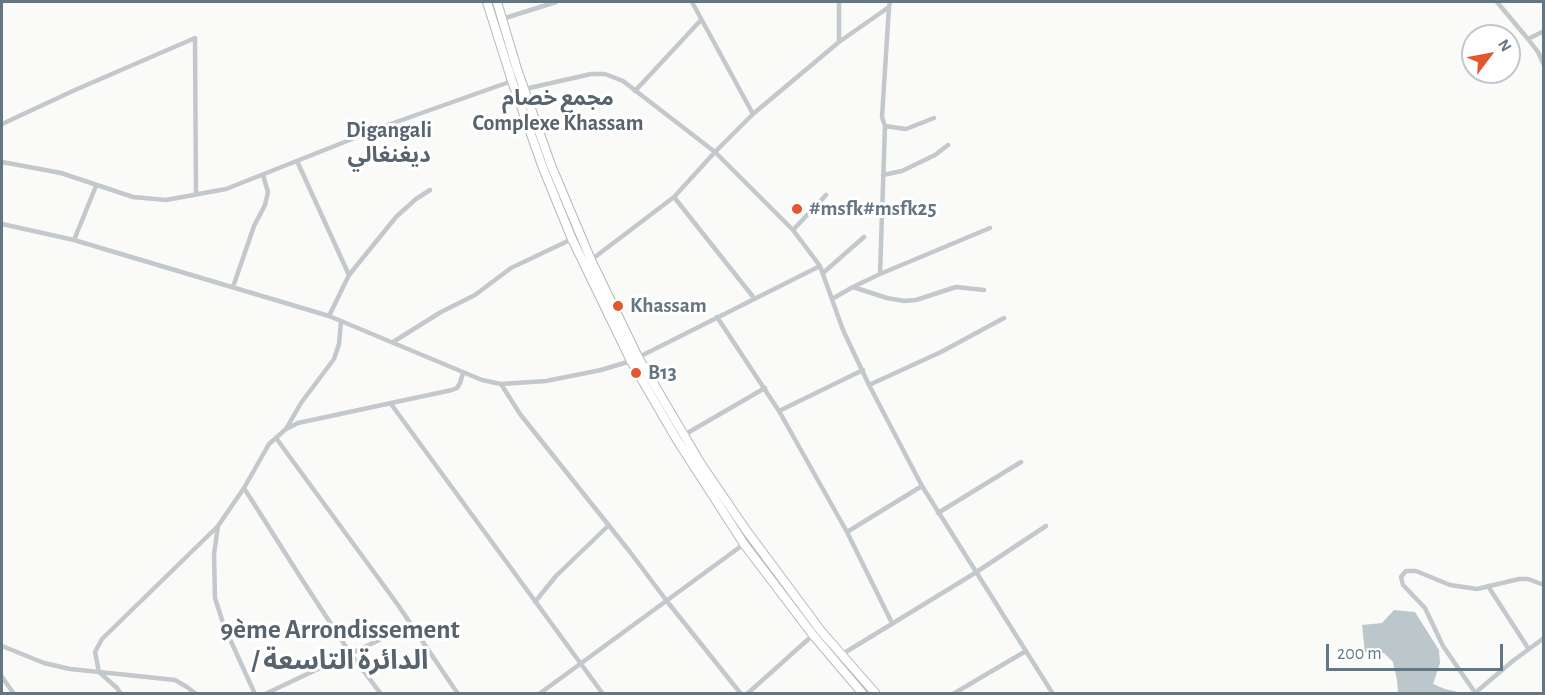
<!DOCTYPE html>
<html>
<head>
<meta charset="utf-8">
<style>
	body { margin:0 }
	#map { position:relative; width:1545px; height:695px; overflow:hidden; background:#fafaf8; font-family:"Alegreya Sans",sans-serif }
	canvas { display:block }
	.frame { position:absolute; inset:0; border:3px solid #657683; pointer-events:none }
	.north { position:absolute; left:1461px; top:24px; width:60px; height:60px; box-sizing:border-box; background:#fff; border:2px solid #c1c8cd; border-radius:50%; rotate:58deg; font-size:16px; font-weight:700; line-height:24px; text-align:center; color:#657683 }
	.north::after { content:''; display:block; margin:auto; width:21px; height:27px; background:#e4572e; clip-path:polygon(50% 0,100% 100%,50% 72%,0 100%) }
	.scale { position:absolute; left:1326px; top:644px; width:177px; height:27px; box-sizing:border-box; border:3px solid #657683; border-top:0; padding-left:8px; font-size:18px; line-height:21px; white-space:nowrap; color:#657683; -webkit-text-stroke:4px #fff; paint-order:stroke }
</style>
</head>
<body>
<div id="map">
<canvas width="1545" height="695"></canvas>
<div class="frame"></div>
<div class="north">N</div>
<div class="scale">200 m</div>
</div>
<script>
const c = document.querySelector('canvas').getContext('2d');
c.lineJoin = 'round';
function paint(path, color) {
  c.fillStyle = color;
  c.fill(path, 'evenodd');
}
function poly(rows) {
  const path = new Path2D();
  for (const r of rows) {
    path.moveTo(r[0], r[1]);
    for (let i = 2; i < r.length; i += 2) path.lineTo(r[i], r[i + 1]);
  }
  return path;
}
function trace(path, color, width, dash) {
  c.strokeStyle = color;
  c.lineWidth = width;
  c.lineCap = dash ? 'butt' : 'round';
  c.setLineDash(dash || []);
  c.stroke(path);
}
function drawText(font, color, halo, rows, align = 'center') {
  c.font = font + ' "Alegreya Sans","Noto Sans Arabic",sans-serif';
  c.lineWidth = 6;
  c.setLineDash([]);
  c.textBaseline = 'middle';
  c.strokeStyle = halo;
  c.fillStyle = color;
  for (const [text, x, y, turn = 0] of rows) {
    c.save();
    c.translate(x, y);
    c.rotate((+turn || 0) * Math.PI / 180);
    c.textAlign = isNaN(turn) ? turn : align;
    if (halo) c.strokeText(text, 0, 0);
    c.fillText(text, 0, 0);
    c.restore();
  }
}
const water = poly([
	[1394,610,1415,612,1439,650,1440,663,1433,684,1445,689,1458,692,1460,693,1398,693,1397,680,1393,662,1385,654,1373,649,1365,653,1362,625,1382,623]
]);
const minor = poly([
	[692,2,753,114],
	[839,2,839,42],
	[1497,2,1528,39,1538,52,1544,65],
	[502,19,556,2],
	[1528,39,1544,31],
	[525,89,591,74,605,74,623,81,715,152,793,230,820,266,843,330,869,385,922,486,1053,694],
	[635,91,701,20],
	[2,124,75,90,195,38,196,194],
	[885,126,906,129,934,118],
	[297,161,349,275],
	[2,162,61,173,133,197,166,200,226,189,385,126,512,81],
	[883,175,902,171,935,155,948,145],
	[674,197,754,298],
	[2,224,74,240,329,316,482,380,501,384,546,381,601,370,631,361,820,266],
	[793,230,826,195],
	[74,240,96,186],
	[591,260,674,197,715,152,753,114,839,42,889,7,890,2],
	[823,273,864,237],
	[880,274,885,126,882,117,889,7],
	[233,287,254,226,265,205,268,192,263,175],
	[853,287,887,298,904,301,916,300,956,287,984,290],
	[832,299,853,287,880,274,990,228],
	[329,316,349,275,396,217,416,199,430,190],
	[717,317,779,411,847,532,892,623],
	[393,342,441,312,475,295,511,268,572,239],
	[501,384,520,414,630,552,666,600,741,694],
	[869,385,941,352,1004,318],
	[391,404,603,694],
	[779,411,863,370],
	[286,429,301,403,334,359,339,344,341,321],
	[684,435,765,388],
	[276,438,398,605,458,694],
	[244,488,301,578,350,653,381,694],
	[938,513,1021,462],
	[847,532,922,486],
	[1488,586,1528,648],
	[535,602,556,576,609,525],
	[2,646,44,663,70,669,99,672,95,652,102,639,218,526],
	[841,655,975,573,1046,526],
	[2,677,14,694],
	[1475,693,1514,660,1544,638],
	[121,694,117,688,99,672,175,680,187,687,196,694],
	[255,694,224,626,215,598,214,554,218,526,244,488,269,444,286,429,298,423,452,390,457,388,460,383,463,373],
	[265,694,411,625],
	[539,694,744,544],
	[747,694,813,635],
	[953,694,1026,651],
	[1476,694,1443,646,1425,608,1403,585,1401,577,1406,571,1416,571,1450,585,1477,589,1519,579,1528,579,1544,585]
]);
const trunk = poly([
	[487,2,512,81,543,168,572,239,631,361,677,440,744,544,813,635,863,694],
	[497,2,517,69,551,165,591,260,638,357,701,464,746,530,821,631,876,694]
]);
const markers = [
	[797,209,6,"#e4572e"],
	[618,306,6,"#e4572e"],
	[636,373,6,"#e4572e"]
];
const poiNames = [
	["#msfk#msfk25",809,209],
	["Khassam",630,306],
	["B13",648,373]
];
const neighbourhoodNames = [
	["مجمع خصام",558,98],
	["Complexe Khassam",558,123],
	["Digangali",389,130],
	["ديغنغالي",389,155]
];
const districtNames = [
	["9ème Arrondissement",340,630],
	["/ الدائرة التاسعة",340,661]
];
paint(water, '#bbc7cb');
trace(trunk, '#b4b9bd', 10);
trace(minor, '#c3c8cc', 4.5);
trace(trunk, '#fff', 8);
for (const [x, y, r, color] of markers) {
  const dot = new Path2D();
  dot.arc(x, y, r, 0, 2 * Math.PI);
  c.fillStyle = color;
  c.fill(dot);
  trace(dot, '#fff', 2);
}
drawText('bold 21px', '#657683', '#fff', poiNames, 'left');
drawText('bold 22px', '#57646e', '#fff', neighbourhoodNames);
drawText('bold 27px', '#57646e', '#fff', districtNames);
</script>
</body>
</html>
